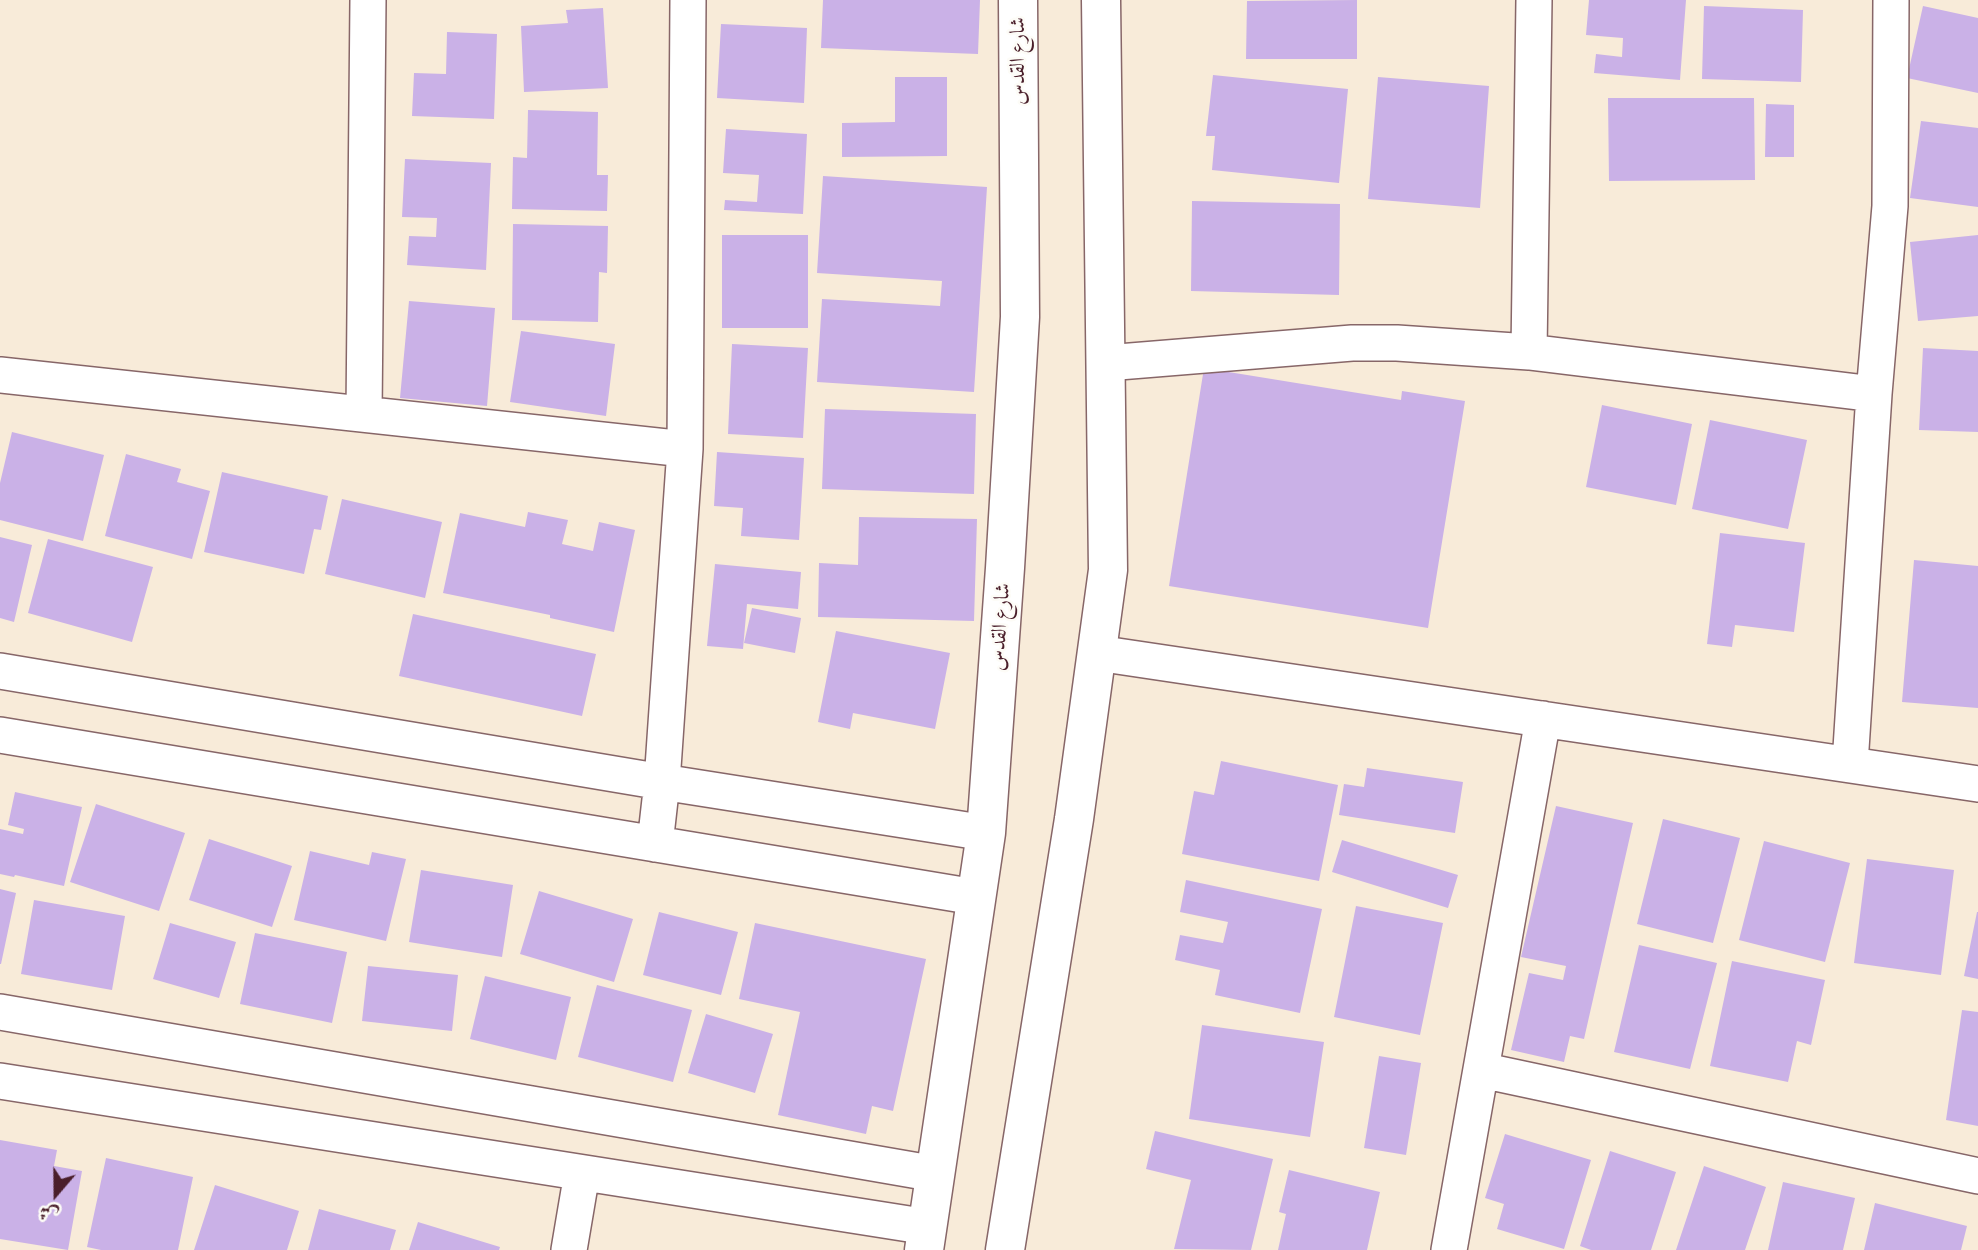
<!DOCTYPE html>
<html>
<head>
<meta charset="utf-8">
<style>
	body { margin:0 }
	#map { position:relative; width:1978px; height:1250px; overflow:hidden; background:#f8ebd9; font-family:"IM FELL Great Primer",Amiri,serif }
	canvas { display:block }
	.north { position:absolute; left:21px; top:1159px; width:70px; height:70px; -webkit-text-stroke:5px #fdfcf7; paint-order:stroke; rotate:200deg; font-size:19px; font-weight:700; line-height:28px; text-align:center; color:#4a1f2b }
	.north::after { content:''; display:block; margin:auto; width:24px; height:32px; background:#4a1f2b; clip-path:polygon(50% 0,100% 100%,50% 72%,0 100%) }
</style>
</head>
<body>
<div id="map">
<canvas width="1978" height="1250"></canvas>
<div class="north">ش</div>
</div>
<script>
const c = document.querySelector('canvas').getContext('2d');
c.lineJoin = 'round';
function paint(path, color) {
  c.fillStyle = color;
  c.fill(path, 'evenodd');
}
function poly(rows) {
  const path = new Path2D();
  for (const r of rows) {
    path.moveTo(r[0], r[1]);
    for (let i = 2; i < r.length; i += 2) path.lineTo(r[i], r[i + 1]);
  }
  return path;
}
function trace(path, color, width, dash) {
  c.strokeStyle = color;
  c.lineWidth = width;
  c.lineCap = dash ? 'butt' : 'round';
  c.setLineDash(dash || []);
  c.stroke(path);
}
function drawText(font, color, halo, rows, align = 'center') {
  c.font = font + ' "IM FELL Great Primer",Amiri,serif';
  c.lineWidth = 5;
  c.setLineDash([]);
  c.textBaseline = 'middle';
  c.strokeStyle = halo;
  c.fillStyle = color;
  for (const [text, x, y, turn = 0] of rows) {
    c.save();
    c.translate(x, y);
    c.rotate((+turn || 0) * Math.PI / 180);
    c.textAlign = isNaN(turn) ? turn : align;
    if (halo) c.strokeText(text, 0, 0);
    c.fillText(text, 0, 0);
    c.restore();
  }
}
const building = poly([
	[823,0,980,0,978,54,821,48],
	[1357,0,1357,59,1246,59,1247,1],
	[1589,0,1686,0,1680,80,1594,73,1596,54,1622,57,1623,38,1586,35],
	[1704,6,1803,10,1801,82,1702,79],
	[1923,6,1978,18,1978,93,1907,78],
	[603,8,608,88,524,92,521,26,568,23,566,10],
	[721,24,807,28,804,103,717,98],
	[447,32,497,34,494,119,412,116,414,73,446,74],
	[1213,75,1348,89,1339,183,1212,170,1215,136,1206,136],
	[895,77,947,77,947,156,842,157,842,123,895,122],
	[1378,77,1489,86,1480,208,1368,199],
	[1608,98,1754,98,1755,180,1609,181],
	[1766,104,1794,105,1794,157,1765,157],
	[528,110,598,112,597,175,608,175,607,211,512,209,513,157,527,158],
	[1921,121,1978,128,1978,207,1910,198],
	[726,129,807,134,803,214,724,210,725,200,757,202,759,175,723,173],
	[405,159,491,163,486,270,407,265,409,236,436,237,437,218,402,217],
	[823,176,987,187,974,392,817,382,822,299,940,306,942,281,817,273],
	[1192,201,1340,204,1339,295,1191,291],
	[513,224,608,226,607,273,599,272,598,322,512,320],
	[722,235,808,235,808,328,722,328],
	[1978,235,1978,316,1918,321,1910,242],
	[409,301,495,308,487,406,400,398],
	[521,331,615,344,606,416,510,402],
	[732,344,808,348,803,438,728,434],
	[1923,348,1978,351,1978,432,1919,430],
	[1204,368,1401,400,1402,391,1465,401,1428,628,1169,586],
	[1602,405,1692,424,1676,505,1586,487],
	[825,409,976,414,974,494,822,489],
	[1710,420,1807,440,1788,529,1692,509],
	[12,432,104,455,83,541,0,520,0,483],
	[717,452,804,458,799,540,741,536,743,508,714,506],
	[126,454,181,469,177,482,210,491,192,559,105,536],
	[222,472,328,496,321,530,314,529,304,574,204,552],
	[342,499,442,522,425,598,325,574],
	[528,512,568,520,562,544,593,551,599,522,635,530,614,632,550,618,550,615,443,593,460,513,525,527],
	[859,517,977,519,974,621,818,617,819,563,858,565],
	[1720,533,1805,543,1794,632,1735,625,1732,647,1707,644],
	[0,537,32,545,14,622,0,618],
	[48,539,153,567,132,642,28,613],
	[1914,560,1978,566,1978,708,1902,702],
	[715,564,801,572,798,609,747,604,743,649,707,646],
	[752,608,801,618,795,653,744,643],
	[413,614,596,654,582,716,399,676],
	[836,631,950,653,935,729,853,713,850,729,818,722],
	[1221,761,1338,785,1319,881,1182,854,1194,791,1214,795],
	[1367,768,1463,782,1455,833,1339,815,1344,784,1364,787],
	[15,792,82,807,64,886,15,875,14,877,0,874,0,829,23,834,24,829,8,825],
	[96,804,185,833,159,911,70,882],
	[1556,806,1633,823,1584,1039,1570,1036,1564,1062,1511,1050,1529,973,1563,980,1566,966,1521,957],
	[1663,819,1740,838,1713,943,1637,924],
	[209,839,292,866,272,927,189,900],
	[1342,840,1458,875,1448,908,1332,872],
	[1764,841,1850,863,1825,962,1739,940],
	[310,851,369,865,372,852,406,859,386,941,294,920],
	[1867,859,1954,870,1941,975,1854,963],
	[421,870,513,885,502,957,409,942],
	[1186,880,1322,909,1300,1013,1215,995,1220,970,1175,960,1180,935,1223,943,1228,922,1180,912],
	[0,889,16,893,1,964,0,964],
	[539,891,633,919,614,982,520,954],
	[34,900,125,916,112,990,21,974],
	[1356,906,1443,923,1420,1035,1334,1017],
	[659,912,738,932,721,995,643,975],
	[1977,912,1978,912,1978,979,1964,976],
	[170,923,236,942,219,998,153,979],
	[755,923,926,959,893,1111,872,1106,866,1134,778,1115,800,1012,739,999],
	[255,933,347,952,332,1023,240,1004],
	[1639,945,1717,963,1690,1069,1614,1052],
	[1732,961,1825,980,1811,1045,1797,1041,1788,1082,1710,1066],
	[368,966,458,975,452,1031,362,1021],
	[485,976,571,997,556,1060,470,1039],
	[597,985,692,1010,673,1082,578,1057],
	[1962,1010,1978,1012,1978,1126,1946,1120],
	[706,1014,773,1034,755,1093,688,1073],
	[1202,1025,1324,1042,1310,1137,1189,1119],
	[1379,1056,1421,1063,1406,1155,1364,1148],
	[1155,1131,1273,1159,1251,1250,1174,1249,1191,1180,1146,1169],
	[1505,1134,1591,1160,1564,1249,1497,1229,1504,1204,1485,1198],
	[0,1140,57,1150,54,1166,82,1171,68,1250,0,1239],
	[1610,1151,1676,1172,1651,1250,1591,1250,1580,1246],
	[106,1158,193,1177,178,1250,101,1250,87,1247],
	[1704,1166,1766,1187,1745,1250,1676,1250],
	[1289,1170,1380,1192,1367,1250,1278,1250,1286,1214,1279,1212],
	[1783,1182,1855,1198,1843,1250,1768,1250],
	[215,1185,299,1211,287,1250,194,1250],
	[1875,1203,1967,1226,1961,1250,1864,1250],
	[319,1209,396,1230,390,1250,308,1250],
	[418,1222,500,1247,499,1250,409,1250]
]);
const street = poly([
	[1529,352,1534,0],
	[1106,363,1352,343,1397,343,1529,352,1874,394],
	[0,375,685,449],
	[364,414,368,0],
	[1097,653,1978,784],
	[0,671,662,782,986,833],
	[0,735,975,897],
	[1850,764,1874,394,1890,206,1891,0],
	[655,844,662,782,685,449,688,0],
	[0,1012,936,1174],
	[1481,1070,1978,1176],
	[0,1081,928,1227],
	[569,1250,582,1173],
	[1449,1250,1543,719]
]);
const secondary = poly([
	[924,1250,986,833,1005,568,1020,317,1018,0],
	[1005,1250,1074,819,1108,570,1101,0]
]);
const streetNames = [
	["شارع القدس",1019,61,-90],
	["شارع القدس",1001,627,-86]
];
paint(building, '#cab1e7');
trace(street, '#876668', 38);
trace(secondary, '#876668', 41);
trace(street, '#fff', 35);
trace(secondary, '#fff', 38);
drawText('21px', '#4a1f2b', '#fdfcf7', streetNames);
</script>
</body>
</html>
